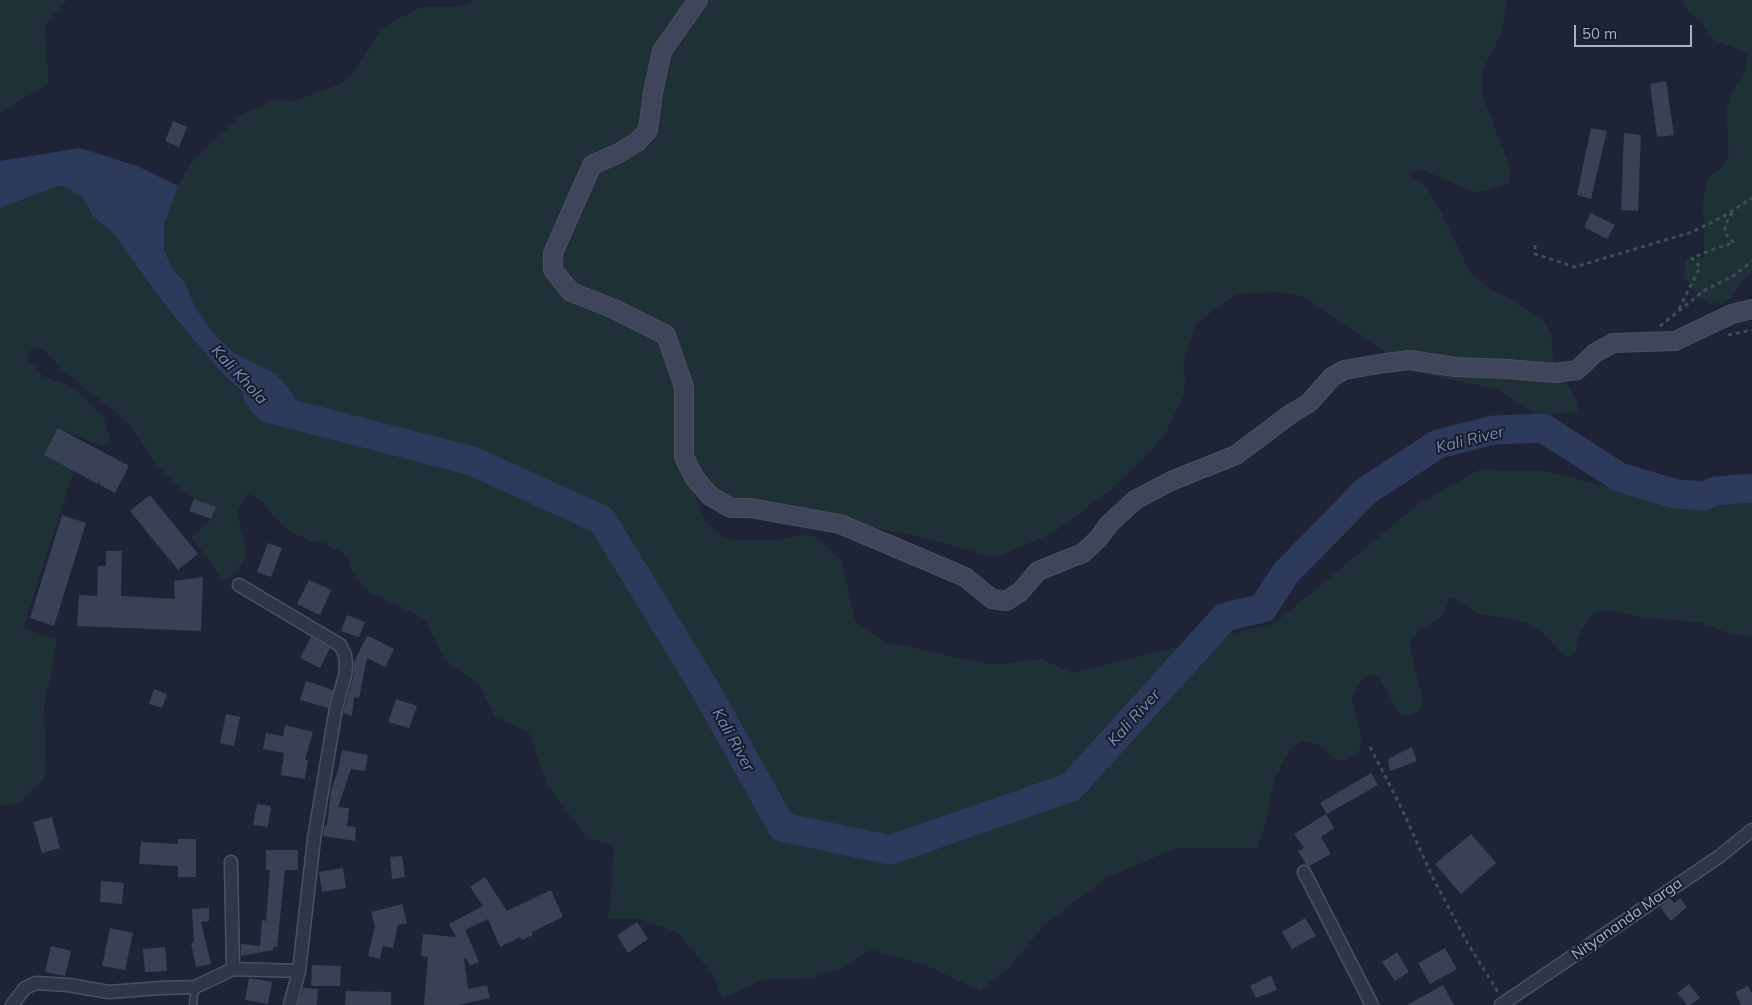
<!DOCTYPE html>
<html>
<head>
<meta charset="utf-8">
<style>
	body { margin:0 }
	#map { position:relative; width:1752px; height:1005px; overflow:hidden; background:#1e2436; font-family:Mulish,sans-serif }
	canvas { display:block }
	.scale { position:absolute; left:1574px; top:25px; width:118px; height:22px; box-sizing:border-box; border:2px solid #aab0c4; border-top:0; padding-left:6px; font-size:15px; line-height:18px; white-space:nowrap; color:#aab0c4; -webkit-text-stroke:4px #171c2b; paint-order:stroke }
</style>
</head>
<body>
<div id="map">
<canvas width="1752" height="1005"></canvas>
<div class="scale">50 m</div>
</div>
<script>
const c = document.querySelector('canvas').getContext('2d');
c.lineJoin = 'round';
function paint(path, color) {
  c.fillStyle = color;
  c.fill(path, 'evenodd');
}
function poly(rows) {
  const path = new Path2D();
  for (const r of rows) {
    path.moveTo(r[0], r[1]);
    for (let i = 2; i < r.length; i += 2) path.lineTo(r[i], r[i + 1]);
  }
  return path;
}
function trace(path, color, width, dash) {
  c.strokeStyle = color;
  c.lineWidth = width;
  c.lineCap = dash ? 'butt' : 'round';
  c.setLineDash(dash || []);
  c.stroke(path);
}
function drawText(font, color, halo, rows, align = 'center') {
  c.font = font + ' Mulish,sans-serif';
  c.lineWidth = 4;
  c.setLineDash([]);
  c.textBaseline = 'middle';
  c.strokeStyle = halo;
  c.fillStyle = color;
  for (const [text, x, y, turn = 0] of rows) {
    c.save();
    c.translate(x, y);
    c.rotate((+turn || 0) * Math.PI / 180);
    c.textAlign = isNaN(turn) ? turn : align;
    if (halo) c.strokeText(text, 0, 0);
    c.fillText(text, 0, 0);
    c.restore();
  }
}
const green = poly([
	[0,0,67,0,45,25,49,83,0,113],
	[474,0,1507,0,1501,35,1482,71,1482,83,1483,97,1511,170,1509,183,1486,191,1473,192,1419,168,1409,176,1426,186,1440,210,1470,272,1489,289,1512,300,1544,322,1551,334,1554,360,1576,400,1578,412,1542,415,1530,410,1497,389,1414,372,1305,297,1279,292,1236,294,1197,323,1185,356,1183,368,1185,382,1184,395,1165,434,1146,456,1115,486,1064,525,1053,533,1003,554,991,557,926,538,851,523,815,511,802,513,744,509,706,486,695,495,704,520,723,537,736,540,777,540,802,535,816,537,842,562,855,620,864,629,887,642,988,664,1001,664,1041,659,1072,673,1275,623,1417,505,1479,470,1547,471,1694,510,1742,502,1752,502,1752,637,1727,633,1714,627,1701,623,1635,616,1614,611,1606,610,1595,613,1589,617,1578,638,1575,654,1569,657,1564,656,1544,634,1527,623,1514,619,1477,614,1458,600,1452,598,1449,599,1442,617,1420,629,1411,639,1411,652,1423,699,1422,705,1417,711,1407,716,1400,714,1379,679,1374,674,1370,675,1358,684,1352,698,1361,735,1360,750,1347,759,1342,761,1335,759,1323,748,1312,742,1302,742,1292,747,1275,777,1268,815,1258,848,1176,848,1106,878,1045,924,1009,967,980,991,926,965,871,950,840,969,812,978,764,979,722,999,712,973,677,932,640,919,608,919,612,883,613,845,587,838,548,786,528,731,496,718,478,683,446,661,425,619,369,592,352,571,348,558,340,551,323,543,312,541,290,532,271,513,261,501,249,494,245,497,238,509,240,528,246,544,246,557,235,573,223,581,192,537,211,519,215,507,194,499,177,486,154,462,138,436,125,420,61,369,45,350,34,347,28,353,29,361,43,376,66,385,83,396,104,418,110,439,104,447,58,428,44,455,74,471,23,628,57,640,51,678,44,704,46,773,42,782,34,786,23,801,9,806,0,804,0,208,55,187,63,186,82,197,93,216,113,233,168,309,223,374,270,416,274,373,232,352,215,335,196,309,184,281,175,272,164,249,164,224,178,186,191,163,240,116,275,100,293,101,343,83,354,73,382,28,420,7,459,7],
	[1683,0,1752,0,1752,272,1739,285,1733,296,1722,303,1708,304,1699,296,1683,276,1686,260,1704,257,1703,198,1705,186,1711,175,1721,168,1729,156,1726,110,1729,98,1743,77,1748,53,1714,40,1699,20,1688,12]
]);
const water = poly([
	[80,148,137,166,178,186,164,224,164,249,169,261,175,272,184,281,196,309,215,335,232,352,274,373,288,387,297,402,288,423,270,416,223,374,168,309,113,233,93,216,82,197,63,186,55,187,0,208,0,161]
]);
const river = poly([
	[258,396,268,408,472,461,602,520,704,687,782,827,890,850,1071,787,1225,617,1263,608,1285,574,1366,491,1438,444,1494,430,1543,428,1619,477,1676,494,1703,496,1716,491,1752,488]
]);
const building = poly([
	[1666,81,1674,135,1657,137,1650,84],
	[173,121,187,127,179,147,165,141],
	[1591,128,1607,131,1591,199,1577,195],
	[1624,133,1641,135,1638,211,1621,210],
	[1591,213,1615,225,1607,239,1584,227],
	[58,428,129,466,115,493,100,485,100,481,98,484,44,455],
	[150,495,198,554,178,570,130,511],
	[194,499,216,507,211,519,189,511],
	[62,515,86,523,54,626,30,618],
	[268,543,282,548,271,577,257,572],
	[106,551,122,551,121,596,175,599,174,581,203,577,201,631,77,626,79,595,97,596,98,566,106,566],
	[309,580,331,590,320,615,297,604],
	[347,615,365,622,359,637,341,631],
	[367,636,371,637,394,649,385,667,367,658,359,698,354,697,352,716,343,713,344,710,353,678,354,662],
	[311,637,330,648,320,668,300,658],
	[306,681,333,690,328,708,300,700],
	[154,689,167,694,162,708,149,704],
	[396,699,417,706,409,728,388,722],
	[226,714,240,717,234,746,220,743],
	[285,725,313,732,305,760,308,760,305,779,281,775,284,753,263,749,266,733,283,736],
	[1412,747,1417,761,1390,771,1388,759],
	[342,750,368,755,365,771,351,769,338,807,349,808,347,826,356,827,355,841,323,836,325,825,327,825,331,791,338,770],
	[1371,773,1378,785,1327,814,1320,803],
	[257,804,271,806,268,827,253,825],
	[1326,814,1334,828,1321,837,1331,854,1309,866,1306,864,1298,851,1304,848,1294,834],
	[52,817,60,848,42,853,33,822],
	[1471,834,1496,863,1461,894,1435,864],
	[178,839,196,839,196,877,178,877,178,866,139,864,141,842,178,844],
	[266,850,298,850,298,870,285,870,277,947,273,947,273,950,241,956,241,944,260,946,262,920,266,921,270,870,266,870],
	[402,856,405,877,392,879,390,857],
	[343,868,346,888,322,892,319,872],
	[485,877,507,911,551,890,563,917,532,932,533,935,522,940,520,937,500,947,488,919,465,930,479,962,470,966,466,958,464,959,468,989,487,985,490,998,458,1005,424,1005,428,957,421,956,423,934,456,937,449,924,483,906,470,887],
	[101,881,124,883,122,904,100,902],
	[1680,898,1687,907,1671,921,1660,907,1671,899,1674,903],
	[402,904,407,923,398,925,393,948,383,946,380,959,368,956,375,926,371,912],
	[209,908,209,921,201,922,211,964,196,967,191,943,194,942,192,909],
	[1305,918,1316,936,1292,949,1282,932],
	[637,922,648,939,628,953,617,935],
	[110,928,133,933,125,970,102,966],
	[51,946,71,951,65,976,45,972],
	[165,947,167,971,145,972,143,949],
	[1445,948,1457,969,1430,984,1418,963],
	[1397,952,1409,972,1395,981,1382,962],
	[312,965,341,966,340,986,311,986],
	[1271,975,1277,990,1256,998,1250,986],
	[249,978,272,982,268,1004,245,1000],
	[1689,984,1700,998,1690,1005,1687,1005,1677,993],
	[1443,985,1454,1005,1407,1005],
	[1748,986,1752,994,1752,1005,1741,1005,1735,992],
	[303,988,318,989,317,1005,298,1005],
	[346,991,391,992,391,1005,345,1005]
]);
const path = poly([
	[1535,245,1535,254,1575,267,1692,232,1724,216,1752,198],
	[1679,309,1700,267,1692,258,1717,248,1734,243,1724,232,1729,216,1736,211],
	[1660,326,1705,290,1735,275,1752,261],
	[1728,335,1752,330],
	[1370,747,1401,807,1432,876,1468,944,1498,992]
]);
const lane = poly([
	[193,1005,195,987]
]);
const street = poly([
	[239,585,340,645,345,655,346,664,345,676,336,708,314,839,299,971,290,1005],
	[231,862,233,969],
	[1304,872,1372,1005],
	[12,1005,25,988,36,983,68,985,109,992,161,988,195,987,233,969,299,971],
	[1501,1005,1720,856,1752,830]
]);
const secondary = poly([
	[698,0,662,51,653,92,648,130,637,142,619,153,592,165,553,253,553,270,571,292,612,308,666,335,684,387,684,457,694,477,710,496,731,508,750,508,840,524,965,577,992,599,1006,601,1020,592,1038,571,1083,553,1098,539,1109,524,1135,500,1171,481,1236,455,1292,413,1309,403,1332,377,1344,370,1385,363,1410,360,1455,367,1508,369,1555,373,1577,370,1595,353,1613,343,1675,341,1732,314,1752,309]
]);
const streetNames = [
	["Nityananda Marga",1627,919,-35]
];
const waterNames = [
	["Kali Khola",239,375,47],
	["Kali River",1470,440,-14],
	["Kali River",1134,718,-48],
	["Kali River",733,740,61]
];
paint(green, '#1f3137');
paint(water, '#2e3a5c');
trace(river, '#2e3a5c', 29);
paint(building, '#394157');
trace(lane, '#4c5162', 9);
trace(street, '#4c5162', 15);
trace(secondary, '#4c5162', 20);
trace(path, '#3d4e55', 3, [4, 4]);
trace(lane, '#313647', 6);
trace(street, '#313647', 12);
trace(secondary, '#3f455a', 18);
drawText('15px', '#aab0c4', '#171c2b', streetNames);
drawText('italic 16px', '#7988b3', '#171c2b', waterNames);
</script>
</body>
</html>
